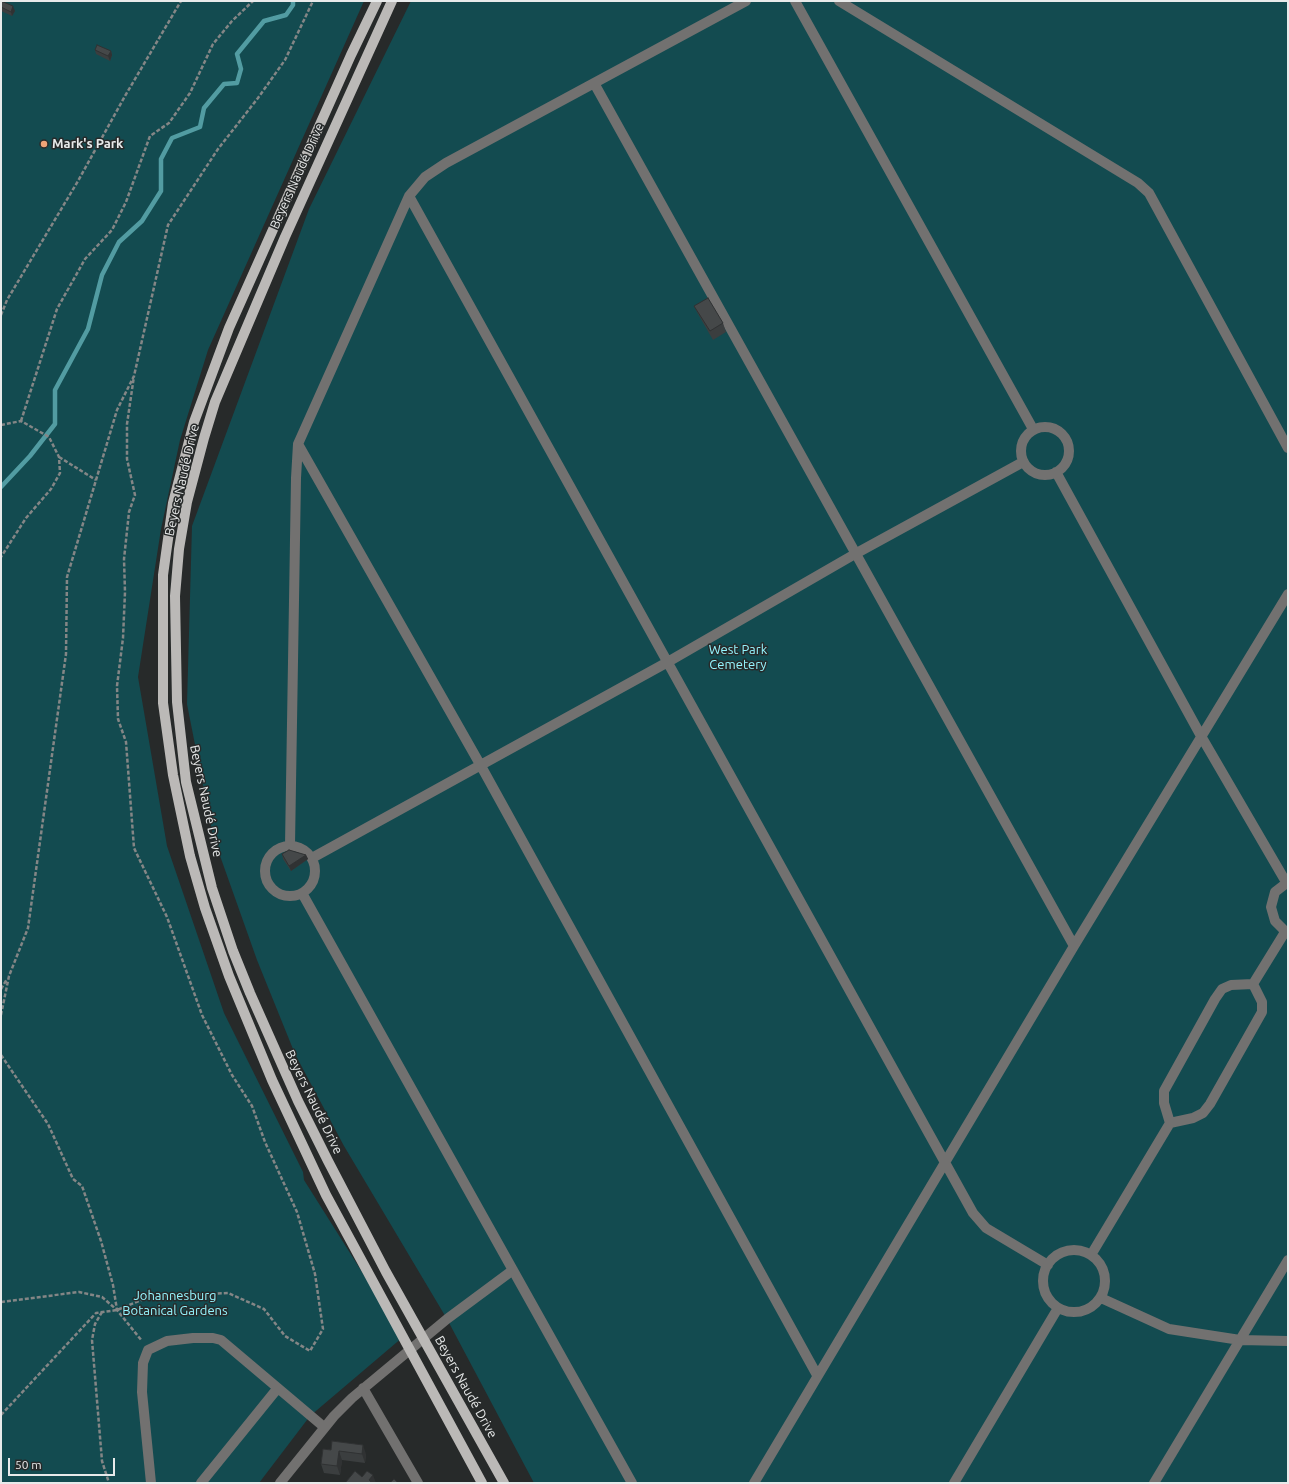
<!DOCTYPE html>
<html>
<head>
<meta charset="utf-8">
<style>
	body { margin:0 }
	#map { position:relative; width:1289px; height:1484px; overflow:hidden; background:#272a2a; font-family:Ubuntu,sans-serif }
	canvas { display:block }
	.frame { position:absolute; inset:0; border:2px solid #e8eaea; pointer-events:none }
	.scale { position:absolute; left:8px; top:1458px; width:107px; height:18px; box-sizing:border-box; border:2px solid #e8eaea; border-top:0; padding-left:5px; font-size:12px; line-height:14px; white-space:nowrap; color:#e8eaea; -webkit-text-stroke:3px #272a2a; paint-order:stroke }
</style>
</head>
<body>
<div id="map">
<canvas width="1289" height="1484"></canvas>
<div class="frame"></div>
<div class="scale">50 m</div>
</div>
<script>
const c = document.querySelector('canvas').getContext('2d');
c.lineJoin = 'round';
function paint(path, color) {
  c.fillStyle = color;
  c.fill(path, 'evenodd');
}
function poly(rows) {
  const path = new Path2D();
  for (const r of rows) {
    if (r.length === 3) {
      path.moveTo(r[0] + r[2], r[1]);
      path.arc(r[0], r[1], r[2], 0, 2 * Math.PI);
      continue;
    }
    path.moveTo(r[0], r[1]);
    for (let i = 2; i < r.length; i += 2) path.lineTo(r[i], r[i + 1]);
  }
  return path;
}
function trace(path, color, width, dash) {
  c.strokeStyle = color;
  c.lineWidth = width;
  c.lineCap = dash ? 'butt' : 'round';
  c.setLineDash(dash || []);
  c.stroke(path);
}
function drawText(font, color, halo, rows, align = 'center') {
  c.font = font + ' Ubuntu,sans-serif';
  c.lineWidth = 3;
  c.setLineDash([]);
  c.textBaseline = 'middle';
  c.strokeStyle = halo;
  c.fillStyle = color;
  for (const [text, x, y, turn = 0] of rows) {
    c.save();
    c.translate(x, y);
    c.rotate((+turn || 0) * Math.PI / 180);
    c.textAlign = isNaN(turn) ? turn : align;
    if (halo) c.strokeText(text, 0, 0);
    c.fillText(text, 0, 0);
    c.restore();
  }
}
const green = poly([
	[1,1,364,1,208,350,180,440,161,529,138,677,167,846,224,1013,303,1172,304,1180,403,1337,310,1416,259,1483,1,1483],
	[411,1,1288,1,1288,1483,534,1483,447,1319,344,1146,295,1054,257,960,213,836,187,704,192,526,309,209]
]);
const stream = poly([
	[1,487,30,456,55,424,55,390,88,329,102,275,119,242,142,221,161,191,161,159,172,138,200,127,204,108,224,84,237,83,241,69,237,54,264,21,286,15,293,5,293,1]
]);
const path = poly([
	[1,315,7,300,78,181,125,96,181,1],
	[21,421,57,309,85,259,112,230,126,202,150,136,169,123,190,93,213,44,232,21,253,1],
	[1,425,21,421,49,437,59,457,60,473,51,489,26,518,1,557],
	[59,457,96,480],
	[1,989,7,979],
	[1,1015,9,976,28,928,66,654,67,577,117,410,134,376,168,225,218,149,258,98,285,60,313,1],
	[1,1055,48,1124,73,1179,82,1186,101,1241,113,1285,117,1310],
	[1,1302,79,1292,102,1297,117,1310,142,1341],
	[102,1312,95,1324,92,1340,102,1461,109,1483],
	[1,1415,96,1313,117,1310,149,1297,228,1293,264,1309,285,1336,310,1351,323,1329,315,1274,297,1212,265,1142,252,1106,232,1075,202,1015,167,917,134,848,126,742,118,719,117,686,123,638,125,592,124,559,129,512,135,495,127,459,127,424,134,376]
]);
const minor = poly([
	[795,1,1033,429],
	[839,1,1138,183,1149,193,1288,448],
	[594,83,1074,946],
	[409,196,973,1213,986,1228,1048,1265],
	[1045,451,24],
	[298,444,481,766,817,1375],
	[1056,472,1201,736,1286,882],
	[290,845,296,478,298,444,409,196,425,177,446,163,746,1],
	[290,871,25],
	[312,858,666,663,855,554,1023,462],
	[1288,882,1275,892,1271,907,1275,921,1288,934],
	[302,893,632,1483],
	[1253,984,1285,932],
	[1170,1123,1164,1103,1164,1091,1215,999,1222,989,1231,985,1253,984],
	[1074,1281,31],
	[1091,1255,1170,1123,1193,1118,1203,1113,1210,1104,1262,1012,1262,1002,1253,984],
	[1101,1298,1169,1329,1240,1340,1288,1341],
	[363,1388,418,1483],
	[151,1483,142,1392,143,1363,148,1350,167,1341,193,1338,213,1338,221,1340,324,1427],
	[201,1483,277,1389],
	[280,1483,334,1416,352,1398,447,1319,513,1270],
	[754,1483,1074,946,1288,594],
	[954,1483,1058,1308],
	[1154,1483,1288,1260]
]);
const major = poly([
	[377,1,351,55,229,328,194,422,173,503,163,575,163,703,173,775,190,856,205,908,229,976,272,1080,326,1195,482,1483],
	[392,1,285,237,215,402,204,438,187,502,179,549,175,596,177,702,186,782,212,888,233,951,250,993,298,1101,328,1161,386,1272,504,1483]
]);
const wall = poly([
	[1,1,15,11,12,16,1,11],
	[95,50,111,51,112,55,110,61,96,54],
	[694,306,723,323,726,332,713,340,698,314],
	[282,854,306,855,308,859,291,871,283,859],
	[323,1449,366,1454,365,1463,342,1460,340,1475,324,1473,321,1464]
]);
const shadedWall = poly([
	[13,6,15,11,12,16,11,12],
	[111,51,112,55,110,61,108,56],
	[306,855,308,859,291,871,289,866],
	[363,1445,366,1454,365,1463,362,1454],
	[339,1451,342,1460,340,1475,337,1466],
	[373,1475,376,1483,370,1483,369,1480]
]);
const building = poly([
	[1,1,13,6,11,12,1,7,1,1],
	[97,45,111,51,108,56,95,50,97,45],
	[708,298,723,323,710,331,694,306,708,298],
	[289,850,306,855,289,866,282,854,289,850],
	[332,1441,363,1445,362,1454,339,1451,337,1466,321,1464,323,1449,331,1450,332,1441],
	[355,1471,362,1477,367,1471,373,1475,369,1480,372,1483,348,1483,346,1482,355,1471],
	[394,1479,398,1483,390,1483,394,1479]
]);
const markers = [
	[44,144,4,"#efa377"]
];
const poiNames = [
	["Mark's Park",52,144]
];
const streetNames = [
	["Beyers Naudé Drive",297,176,-66],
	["Beyers Naudé Drive",182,480,-77],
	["Beyers Naudé Drive",206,801,78],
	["Beyers Naudé Drive",314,1102,64],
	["Beyers Naudé Drive",466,1387,61]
];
const parkNames = [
	["West Park",738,650],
	["Cemetery",738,665],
	["Johannesburg",175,1296],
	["Botanical Gardens",175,1311]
];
paint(green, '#134b50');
trace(stream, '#529ca2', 4.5);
trace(path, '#848686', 2.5, [4, 2]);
trace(minor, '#727170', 10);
trace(major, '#bbb9b7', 10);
paint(wall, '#3b3e3f');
paint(shadedWall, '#303233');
paint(building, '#454849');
trace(building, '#303233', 1);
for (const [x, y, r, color] of markers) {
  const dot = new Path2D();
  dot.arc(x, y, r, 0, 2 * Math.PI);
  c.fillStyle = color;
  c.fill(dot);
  trace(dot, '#272a2a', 1.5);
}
drawText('bold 13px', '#e8eaea', '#272a2a', poiNames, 'left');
drawText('13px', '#e8eaea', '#272a2a', streetNames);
drawText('13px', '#94f6ff', '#272a2a', parkNames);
</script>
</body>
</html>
